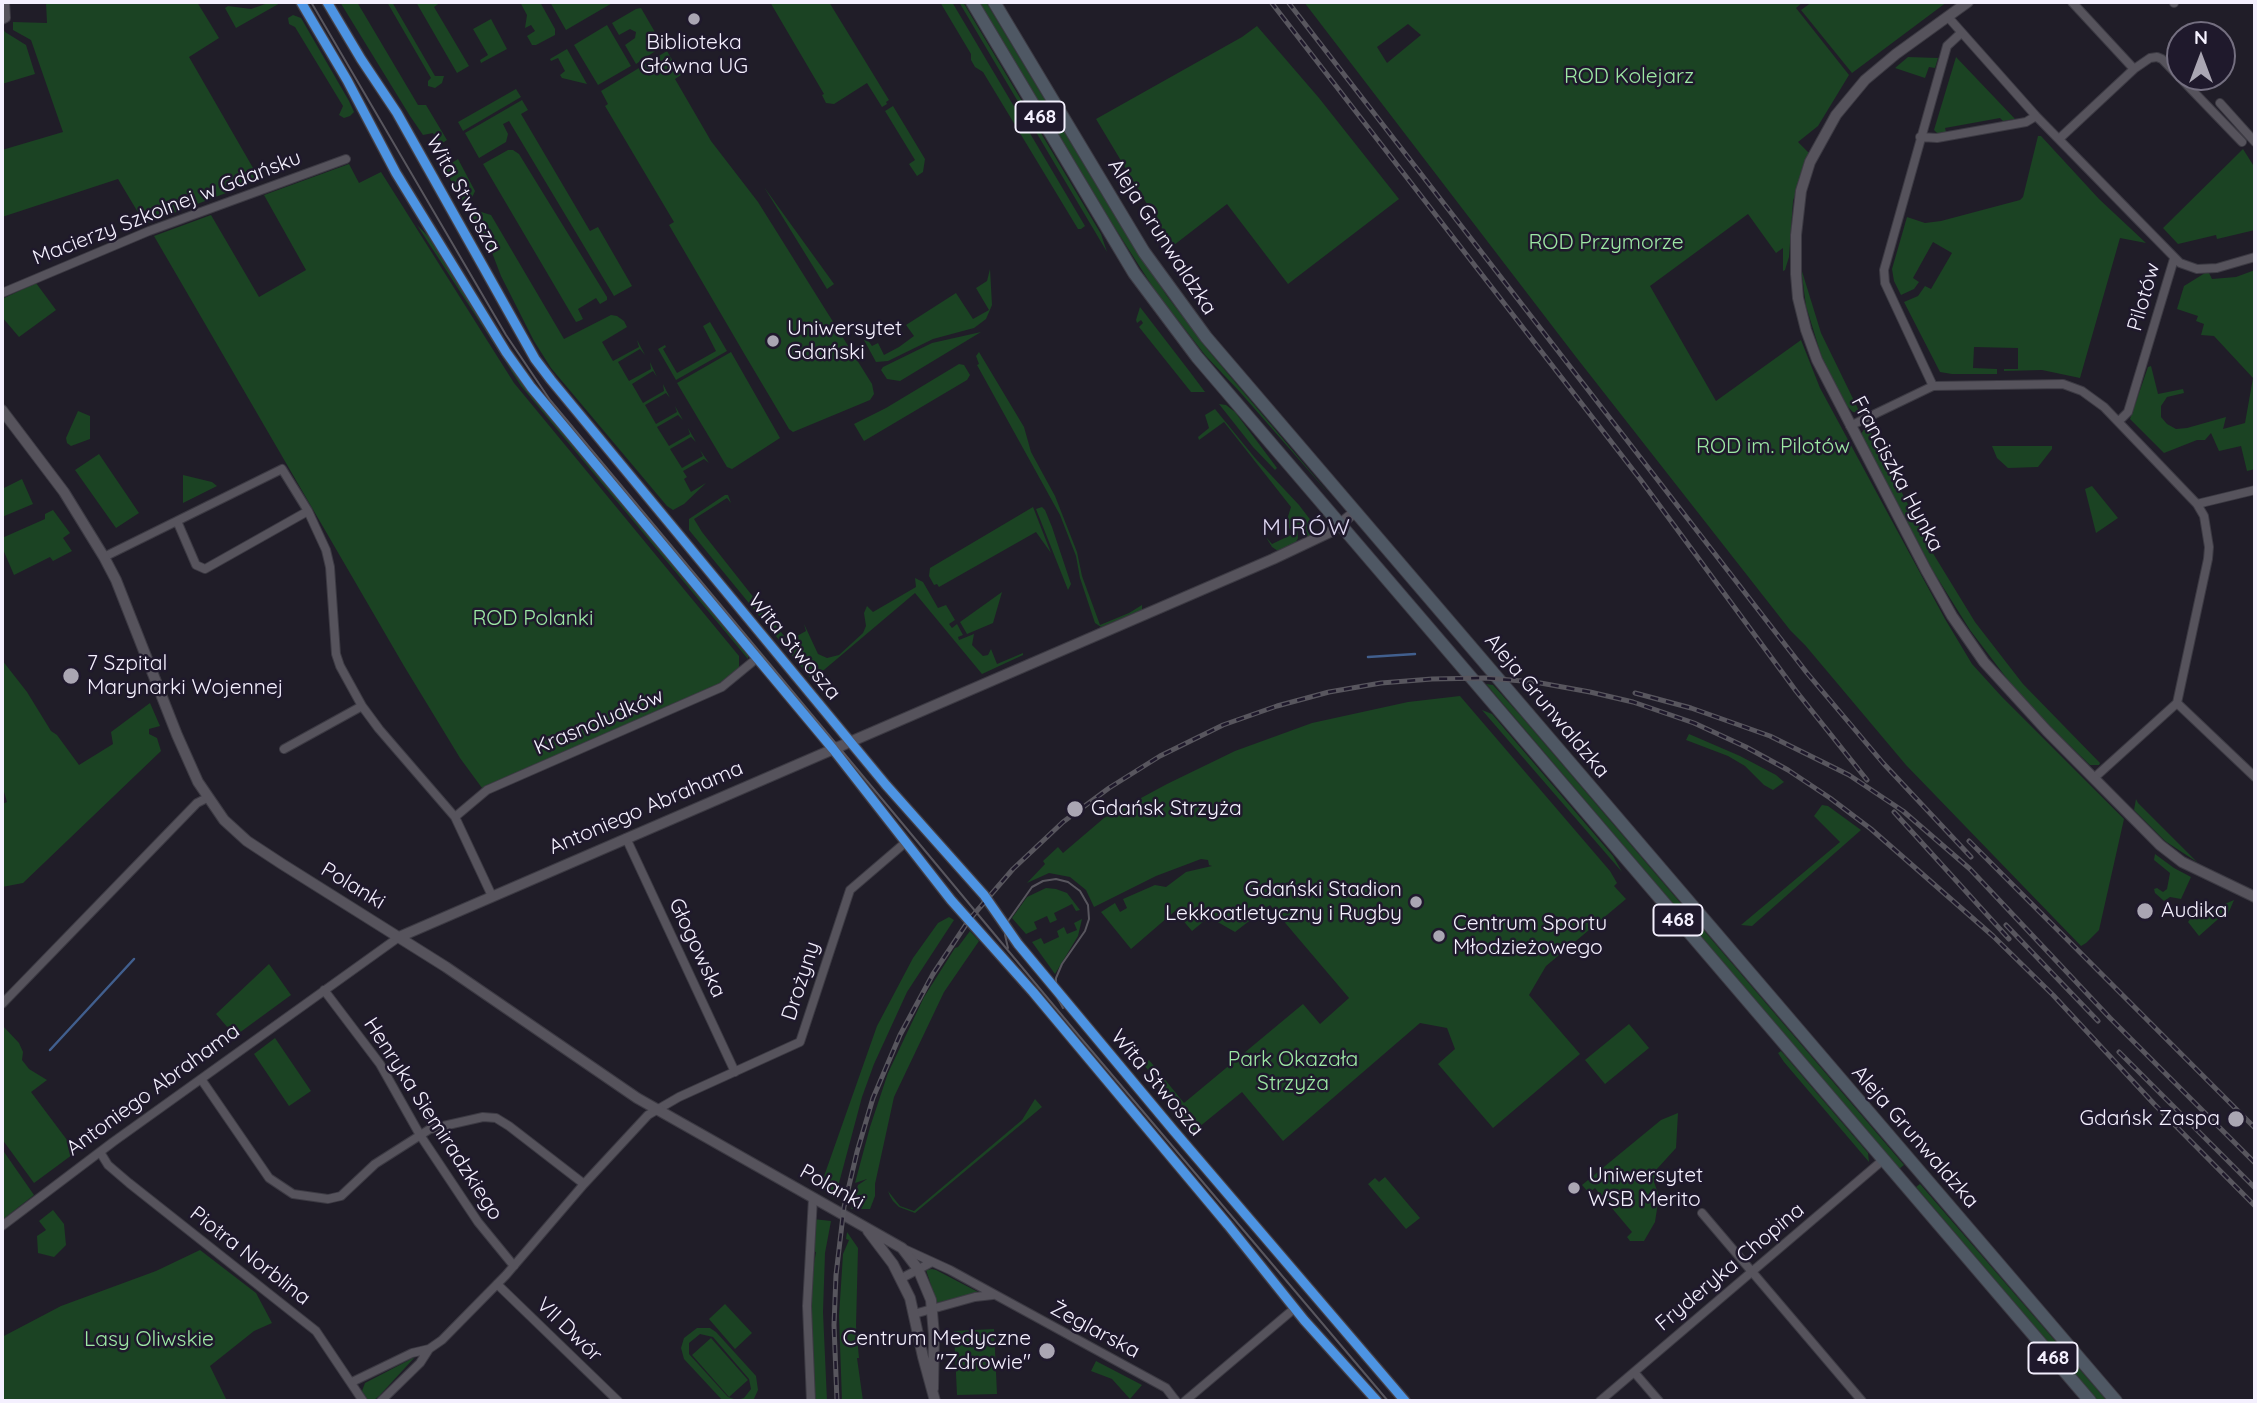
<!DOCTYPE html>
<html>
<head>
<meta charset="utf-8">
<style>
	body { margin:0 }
	#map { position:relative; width:2257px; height:1403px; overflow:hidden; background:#201d28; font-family:Quicksand,sans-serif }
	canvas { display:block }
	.frame { position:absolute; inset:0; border:4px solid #f4f0fe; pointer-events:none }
	.north { position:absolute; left:2166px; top:21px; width:70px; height:70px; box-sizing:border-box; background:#1f192c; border:2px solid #746f80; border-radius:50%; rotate:0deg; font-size:19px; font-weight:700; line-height:28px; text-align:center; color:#f4f0fe }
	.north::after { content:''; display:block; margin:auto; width:24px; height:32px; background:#aaa6b3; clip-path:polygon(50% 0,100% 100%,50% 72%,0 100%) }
</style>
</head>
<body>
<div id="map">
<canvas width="2257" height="1403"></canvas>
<div class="frame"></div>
<div class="north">N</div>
</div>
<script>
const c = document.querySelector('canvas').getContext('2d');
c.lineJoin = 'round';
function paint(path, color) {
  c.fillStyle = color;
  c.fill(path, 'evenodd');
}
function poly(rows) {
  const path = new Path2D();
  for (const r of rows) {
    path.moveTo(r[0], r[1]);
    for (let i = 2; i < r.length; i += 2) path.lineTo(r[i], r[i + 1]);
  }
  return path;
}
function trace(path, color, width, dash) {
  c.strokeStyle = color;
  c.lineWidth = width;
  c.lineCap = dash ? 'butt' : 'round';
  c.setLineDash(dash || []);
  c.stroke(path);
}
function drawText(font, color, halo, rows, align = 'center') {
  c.font = font + ' Quicksand,sans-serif';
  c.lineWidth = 5;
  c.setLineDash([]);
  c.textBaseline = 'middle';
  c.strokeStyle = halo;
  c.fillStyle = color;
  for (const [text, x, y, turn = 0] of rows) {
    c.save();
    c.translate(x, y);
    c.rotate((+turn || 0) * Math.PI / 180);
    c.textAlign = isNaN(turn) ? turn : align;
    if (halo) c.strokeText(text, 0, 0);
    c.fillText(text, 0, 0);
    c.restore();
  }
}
const green = poly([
	[46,2,197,2,219,38,189,57,260,180,145,224,118,179,2,217,2,150,63,132,31,40,13,30,13,22,47,23],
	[271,2,282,2,236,28,225,8,228,6,251,9],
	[340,2,357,2,418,105,426,105,447,140,441,144,447,162,442,163,441,152,433,133,423,135,410,116],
	[387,2,392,2,435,76,444,76,442,83,435,88,428,86,428,81,431,78],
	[416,2,441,2,434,7,469,66,457,73],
	[520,2,540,2,555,29,555,35,536,45,532,45,527,36,535,31,531,25,525,28,527,15],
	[550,2,614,2,566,30],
	[770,2,829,2,889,100,886,102,887,104,882,107,867,83,834,104,826,103,822,95,824,94],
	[940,2,952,2,1085,226,1081,229,1078,229,983,72,975,67,971,60,971,54],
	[959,2,963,2,1101,234,1107,252],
	[979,2,986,2,1127,236,1167,296,1208,350,1331,496,1239,391,1205,355,1156,292,1111,222],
	[1304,2,1803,2,1796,8,1849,75,1818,126,1798,142,1809,153,1793,201,1789,257,1785,270,1783,271,1783,248,1776,253,1748,214,1650,286,1716,401,1801,340,1820,388,1945,619,1972,664,2002,697,2124,819,2099,930,2086,943,2081,946,1906,765,1805,645,1790,630,1576,357],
	[1408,24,1421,35,1387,63,1377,47],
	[1812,2,1947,2,1852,73,1801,10],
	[641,8,663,46,636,64,625,45,635,38,636,32,630,29,619,35,612,23,636,9],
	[293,15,301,18,349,101,354,112,350,116,344,118,339,115,343,106,295,27,289,24,288,18],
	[491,19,507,49,481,63,480,60,488,55,473,29],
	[607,25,631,66,598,85,574,45],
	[2,26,5,32,26,45,35,74,2,84],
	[1257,26,1319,98,1399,199,1288,284,1227,204,1174,245,1159,224,1096,119,1242,37],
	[567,49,587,84,562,78,560,75,565,71,558,58,551,61,550,59],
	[667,51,681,75,675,79,711,141,758,202,872,384,874,394,870,400,793,432,789,429,745,355,669,225,674,222,605,106,608,104,601,91],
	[1908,57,1938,58,1935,68,1929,67,1925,78,1895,68],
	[1956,57,2015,119,2003,121,2000,118,1945,128,1946,132,1938,134,1934,130],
	[516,89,521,97,463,131,458,122],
	[522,100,528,110,521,114,590,231,598,227,632,286,614,296,509,121,503,124,508,134,506,142,479,158,465,133],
	[893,106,925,159,923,172,917,176,909,164,915,160,885,111],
	[2038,136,2041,136,2099,199,2146,243,2120,238,2080,378,2042,370,2004,371,2004,369,2018,369,2018,348,1974,347,1973,368,1997,369,1997,374,1952,374,1940,372,1904,302,1918,296,1925,286,1931,289,1952,253,1933,242,1913,278,1919,282,1914,289,1901,295,1894,281,1892,269,1907,217,1925,223,1941,221,2020,200,2023,197],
	[2243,149,2255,168,2255,230,2217,239,2216,235,2178,244,2163,228],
	[508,150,513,150,519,154,607,297,607,300,600,304,596,298,578,309,583,319,579,321,576,322,483,164],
	[458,159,475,191,471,200,464,204,444,168],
	[349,164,359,183,381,172,514,383,739,656,739,668,717,685,482,788,460,758,404,666,154,236,211,215,259,297,306,270,264,195],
	[764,187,834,284,827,289],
	[478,211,491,215,564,339,611,315,617,316,624,321,627,327,602,342,613,361,639,347,637,340,645,355,640,349,618,362,629,381,651,369,650,362,657,377,653,371,632,384,643,403,664,391,663,384,670,398,666,393,645,405,656,424,677,412,675,406,683,420,678,415,657,427,669,446,690,434,688,428,696,442,691,437,670,449,682,468,703,456,700,450,709,463,704,459,683,471,687,477,684,479,691,492,706,483,684,504,673,510,667,506,551,368,534,341,501,276,491,250,479,235,469,216],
	[417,225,429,237,496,344,748,655,748,659,521,386],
	[1801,268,1821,333,1860,413,1853,412,1847,406,1822,358,1806,306],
	[990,269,992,305,986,319,974,328,933,339,888,361,876,362,864,340,867,339,872,346,878,343,884,355,899,347,914,336,906,325,956,293,973,319,989,310,976,288,987,281],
	[2255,270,2255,469,2247,471,2241,446,2219,451,2211,433,2205,440,2197,440,2164,453,2130,419,2148,367,2151,366,2158,394,2183,389,2184,393,2167,397,2161,406,2161,417,2167,424,2176,429,2187,428,2226,417,2223,429,2245,423,2253,378,2214,336,2201,335,2204,324,2196,321,2198,316,2177,309,2184,286,2205,273,2209,273,2212,279,2236,277],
	[36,283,56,310,19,337,2,317,2,299],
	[1140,307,1190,372,1205,392,1191,392,1139,327,1143,323,1141,320,1137,323,1136,320],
	[710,322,727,351,676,380,658,349,665,345,666,347,663,349,677,373,716,351,703,326],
	[981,332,900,381,887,379,881,370,883,367,932,343],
	[731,352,780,438,732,469,727,467,677,383],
	[979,352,1024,427,1031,452,1055,496,1077,552,1082,576,1100,625,1129,613,1142,605,1142,610,1101,627,1095,623,1080,578,1076,556,1060,515,977,365,979,364,976,356],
	[959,364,964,365,970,375,967,380,864,441,854,424,886,408],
	[1219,404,1226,405,1235,412,1277,468,1275,470,1253,447],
	[1215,409,1255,458,1299,505,1312,522,1315,534,1307,539,1297,528,1298,538,1296,542,1278,551,1272,547,1266,537,1272,544,1293,534,1286,523,1291,507,1224,422,1199,440,1198,437,1209,428,1205,415],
	[78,411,90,416,90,439,71,446,67,443,66,438],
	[1867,425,1934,555,1975,622,2023,684,2100,763,2099,765,2090,765,2042,719,2014,688,1970,630,1933,571,1861,434],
	[1992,446,2052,446,2052,449,2038,467,2008,468,1997,458],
	[99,454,139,513,116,528,75,470],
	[183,475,212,482,217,486,183,503],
	[22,479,33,504,2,517,2,519,2,489],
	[2092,486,2118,518,2096,533,2085,489],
	[725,495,728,495,731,503,727,498,694,519,702,532,788,641,806,631,804,624,818,654,827,658,839,655,863,633,866,626,864,613,867,606,873,612,916,587,915,578,923,582,938,608,946,605,955,620,949,624,952,628,957,624,963,635,958,637,959,640,974,634,972,645,983,656,988,655,991,649,997,664,1023,653,1023,655,982,674,915,593,812,680,689,530,689,519],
	[1033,507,1051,553,1036,532,939,587,937,584,934,585,929,576,930,568],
	[1042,507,1045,510,1052,527,1071,584,1068,590,1036,509],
	[53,510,70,533,63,538,72,551,53,561,50,557,14,575,2,547,2,538,45,519,45,514],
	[1002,592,993,623,967,634,960,622],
	[2,660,27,692,51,731,57,735,79,765,113,744,111,732,150,703,160,726,149,729,149,734,157,738,161,751,23,883,2,887,2,804,7,802,2,785],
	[1486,684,1493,685,1521,716,1904,1165,1899,1169],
	[1460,696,1610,871,1617,883,1614,886,1626,899,1546,966,1529,995,1580,1054,1493,1128,1438,1064,1455,1049,1447,1028,1420,1023,1283,1141,1242,1092,1193,1132,1175,1110,1178,1107,1144,1065,1149,1060,1184,1103,1303,1004,1320,1024,1349,998,1270,905,1235,932,1209,917,1192,931,1175,911,1131,949,1101,912,1115,903,1120,912,1127,908,1123,899,1155,885,1166,887,1186,872,1212,866,1209,865,1208,860,1201,859,1156,876,1094,907,1086,890,1070,877,1049,873,1027,883,1045,864,1043,861,1058,847,1063,853,1104,818,1167,784,1235,751,1312,723,1408,702],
	[1482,710,1492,714,1613,856,1622,872],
	[1689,734,1740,756,1776,775,1784,782,1773,790,1764,785,1745,766,1728,756,1686,740],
	[2136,799,2138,803,2197,862,2165,841,2134,810],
	[1822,805,1828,806,1861,830,1752,926,1741,925,1840,842,1814,816],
	[2155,854,2174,868,2191,877,2181,899,2170,897,2164,901,2155,893,2154,889,2157,888,2163,892,2167,889,2170,873,2154,860],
	[1046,888,1056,889,1067,893,1080,910,1076,911,1072,904,1054,913,1057,920,1050,923,1047,916,1034,922,1037,929,1026,934,1012,918,1027,897],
	[2234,900,2228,914,2226,912,2199,936,2188,922,2190,919],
	[949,917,954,920,907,992,874,1064,862,1097,835,1198,822,1189,822,1182,877,1026,913,958,938,923],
	[1082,919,1078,936,1055,974,1032,942,1041,938,1044,944,1059,937,1057,931,1064,927,1067,934,1077,930,1074,923],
	[970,931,979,941,944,992,894,1097,875,1184,875,1196,870,1209,851,1209,858,1185,867,1179,855,1183,870,1127,888,1073,924,997,955,948,958,947],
	[269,964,291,995,235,1036,216,1014],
	[1629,1024,1649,1048,1605,1084,1585,1060],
	[2,1025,19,1043,23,1052,22,1060,29,1069,47,1080,31,1092,76,1152,34,1183,2,1139],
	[275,1038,311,1091,289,1106,254,1054],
	[1781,1051,1868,1153,1869,1162,1784,1062,1778,1053],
	[1035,1099,1042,1107,915,1213,899,1207,893,1201,890,1196,888,1191,900,1206,914,1211,1022,1120],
	[1678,1113,1676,1148,1656,1170,1655,1175,1654,1182,1659,1196,1655,1222,1644,1241,1630,1241,1627,1237,1632,1232,1595,1188,1589,1193,1582,1185,1661,1120],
	[2,1149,34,1195,2,1220],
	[1385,1177,1420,1218,1406,1229,1368,1184,1375,1178,1379,1182],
	[1920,1184,2107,1401,2098,1401,1916,1187],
	[53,1210,64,1224,66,1245,54,1257,38,1253,37,1236,46,1230,39,1221],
	[813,1219,831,1221,825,1253,823,1312,827,1401,814,1401,809,1292,816,1252,811,1251],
	[847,1232,858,1248,856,1326,859,1358,857,1358,863,1401,842,1401,839,1316,843,1254,849,1240,846,1239],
	[200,1250,256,1293,272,1323,254,1331,210,1366,227,1401,2,1401,2,1337,61,1306,156,1271],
	[932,1269,936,1270,978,1292,937,1303,926,1270],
	[725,1304,752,1333,735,1349,709,1319],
	[697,1328,710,1328,716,1332,756,1376,758,1390,753,1401,723,1401,684,1359,681,1348,684,1338],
	[700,1334,713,1337,749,1379,751,1389,744,1398,737,1400,728,1397,689,1354,689,1343],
	[994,1329,997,1394,957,1395,954,1331],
	[711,1338,748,1380,729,1397,692,1355],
	[415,1357,379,1396,374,1400,367,1400,362,1391,365,1383],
	[1096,1361,1142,1385,1130,1399,1112,1379,1091,1371]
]);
const stream = poly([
	[1368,657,1415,654],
	[50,1050,134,959]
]);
const street = poly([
	[2174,3,2174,2],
	[1948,17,2036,116,2180,263,2197,269,2217,268,2255,257],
	[2,20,6,18,5,2],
	[2134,69,2150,58,2157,57,2162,59,2242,142],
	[2220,103,2255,142],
	[1920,137,1937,138,2026,122,2036,116],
	[2060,138,2134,69,2072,2],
	[2,293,149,231,346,159],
	[1933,386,1885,283,1884,270,1947,46,1961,33],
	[2119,421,2128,412,2174,259],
	[1850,426,1933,386,2063,384,2082,391,2104,407,2197,504,2204,516,2209,547,2208,559,2177,703,2255,777],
	[2197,504,2255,490],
	[177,521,196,565,205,569,308,511],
	[104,557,282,469,308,511,326,550,330,567,336,654,340,666,362,706,379,729,455,817,492,896],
	[284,749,362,706],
	[2094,778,2177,703],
	[455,817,487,790,722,687,756,659],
	[626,838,735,1072],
	[324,990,380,1064,420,1135,478,1222,514,1266],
	[2,1004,197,803,207,798],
	[201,1079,269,1178,293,1194,328,1199,341,1196,375,1164,430,1129,483,1117,496,1118,509,1126,584,1184],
	[100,1152,108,1165,129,1183,316,1331,363,1401],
	[1702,1213,1862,1401],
	[2,1226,113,1142,399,937],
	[902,1248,950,1270,1166,1388,1176,1401],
	[902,1278,932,1262],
	[497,1284,618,1401],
	[914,1314,975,1297,993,1295],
	[1634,1372,1659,1401],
	[352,1382,412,1353,429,1349],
	[381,1401,420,1363,429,1349,442,1340,506,1275,584,1184,648,1115,679,1097,800,1042,850,890,906,842],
	[811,1401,807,1306,813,1198],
	[1185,1401,1295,1308],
	[1600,1401,1883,1160]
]);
const secondary = poly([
	[301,2,347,80,396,173,506,352,531,387,833,749,951,900,1033,992,1228,1225,1304,1320,1377,1401],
	[327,2,361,59,397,113,535,359,551,380,886,785,984,895,1018,944,1174,1131,1405,1401],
	[1968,2,1896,54,1865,80,1836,115,1810,162,1801,191,1796,235,1796,274,1798,298,1806,330,1817,360,1926,570,1952,616,1984,662,2047,731,2160,845,2182,862,2255,897],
	[2,410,64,492,104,557,116,580,177,735,198,782,224,820,247,841,282,864,446,967,637,1098,902,1248,918,1269,931,1300,934,1335,933,1389],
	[399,937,1273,559,1330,532,1355,512],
	[868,1231,893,1264,910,1298,923,1357,935,1401]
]);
const primary = poly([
	[972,2,1134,273,1197,357,2090,1401],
	[994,2,1144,252,1206,337,2116,1401]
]);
const tram = poly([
	[311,2,506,335,550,400,1080,1037,1388,1401],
	[1008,948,1005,935,1008,921,1032,887,1043,881,1056,879,1068,882,1080,891,1088,905,1089,919,1085,931,1062,964,1056,978,1056,995,1063,1008]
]);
const rail = poly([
	[1271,2,1640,479,1796,691,1867,780],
	[1288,2,1807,673,1883,763,1971,857],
	[1635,693,1691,708,1770,736,1849,775,1903,811,1970,869,2110,1018,2255,1163],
	[1894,812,2009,939],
	[1969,841,2255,1128],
	[2006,925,2098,1021],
	[2119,1052,2255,1188],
	[837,1401,834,1325,836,1275,844,1207,857,1152,873,1098,900,1035,933,974,969,920,1013,869,1063,822,1109,788,1160,756,1223,725,1277,706,1329,692,1381,683,1432,679,1485,678,1535,682,1590,692,1633,702,1694,723,1746,747,1788,770,1830,798,1871,829,1993,936,2053,995,2155,1105,2255,1206]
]);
const cycleway = poly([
	[301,2,347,80,396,173,506,352,531,387,833,749,951,900,1033,992,1228,1225,1304,1320,1377,1401],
	[327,2,361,59,397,113,535,359,551,380,886,785,984,895,1018,944,1174,1131,1405,1401]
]);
const markers = [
	[694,19,7,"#aaa6b3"],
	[773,341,7,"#aaa6b3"],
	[71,676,9,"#aaa6b3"],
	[1075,809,9,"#aaa6b3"],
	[1416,902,7,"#aaa6b3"],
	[2145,911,9,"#aaa6b3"],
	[1439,936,7,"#aaa6b3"],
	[2236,1119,9,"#aaa6b3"],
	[1574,1188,7,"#aaa6b3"],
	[1047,1351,9,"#aaa6b3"]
];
const shields = [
	[1040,117,49],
	[1678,920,49],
	[2053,1358,49]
];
const shieldNames = [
	["468",1040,117],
	["468",1678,920],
	["468",2053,1358]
];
const poiNames = [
	["Biblioteka",694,43,"center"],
	["Główna UG",694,67,"center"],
	["Uniwersytet",787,329],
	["Gdański",787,353],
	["7 Szpital",87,664],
	["Marynarki Wojennej",87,688],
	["Gdańsk Strzyża",1091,809],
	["Gdański Stadion",1402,890,"right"],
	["Lekkoatletyczny i Rugby",1402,914,"right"],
	["Audika",2161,911],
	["Centrum Sportu",1453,924],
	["Młodzieżowego",1453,948],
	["Gdańsk Zaspa",2220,1119,"right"],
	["Uniwersytet",1588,1176],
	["WSB Merito",1588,1200],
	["Centrum Medyczne",1031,1339,"right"],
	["\"Zdrowie\"",1031,1363,"right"]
];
const parkNames = [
	["ROD Kolejarz",1629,77],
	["ROD Przymorze",1606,243],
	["ROD im. Pilotów",1773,447],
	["ROD Polanki",533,619],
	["Park Okazała",1293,1060],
	["Strzyża",1293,1084],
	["Lasy Oliwskie",149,1340]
];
const streetNames = [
	["Wita Stwosza",463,194,61],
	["Macierzy Szkolnej w Gdańsku",167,208,-21],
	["Aleja Grunwaldzka",1162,237,57],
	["Pilotów",2144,297,-74],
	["Franciszka Hynka",1897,474,62],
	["Wita Stwosza",794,647,50],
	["Aleja Grunwaldzka",1547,706,50],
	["Krasnoludków",599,722,-23],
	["Antoniego Abrahama",646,808,-23],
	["Polanki",353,886,31],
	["Głogowska",697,948,65],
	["Drożyny",801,981,-72],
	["Wita Stwosza",1157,1083,50],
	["Antoniego Abrahama",153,1090,-36],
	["Henryka Siemiradzkiego",433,1119,57],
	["Aleja Grunwaldzka",1915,1137,49],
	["Polanki",832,1187,29],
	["Piotra Norblina",250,1256,38],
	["Fryderyka Chopina",1730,1267,-40],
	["VII Dwór",569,1330,44],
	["Żeglarska",1095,1330,28]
];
const neighbourhoodNames = [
	["MIRÓW",1307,528]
];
paint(green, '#1b4323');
trace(stream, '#415f8e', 2.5);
trace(street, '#3c3a43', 10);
trace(secondary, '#3c3a43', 12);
trace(primary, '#3c3a43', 14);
trace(street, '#56535c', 8);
trace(secondary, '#56535c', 10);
trace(primary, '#4f5864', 12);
trace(tram, '#58565e', 2);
trace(rail, '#58565e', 5);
trace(rail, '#1f192c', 2.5, [8]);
trace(cycleway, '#4d94e3', 9);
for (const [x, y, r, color] of markers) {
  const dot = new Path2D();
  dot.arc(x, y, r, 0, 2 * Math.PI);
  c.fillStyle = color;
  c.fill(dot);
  trace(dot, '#1f192c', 2.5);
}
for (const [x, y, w] of shields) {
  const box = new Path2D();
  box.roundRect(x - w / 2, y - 15.5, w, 31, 5);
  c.fillStyle = '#1f192c';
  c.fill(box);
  trace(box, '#f4f0fe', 2);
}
drawText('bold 19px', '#f4f0fe', null, shieldNames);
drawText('21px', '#f4f0fe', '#1f192c', poiNames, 'left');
drawText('21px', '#9de8a4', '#1f192c', parkNames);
drawText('21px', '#f4f0fe', '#1f192c', streetNames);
c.letterSpacing = '2px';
drawText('23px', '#dcd5ef', '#1f192c', neighbourhoodNames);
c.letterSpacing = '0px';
</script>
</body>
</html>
